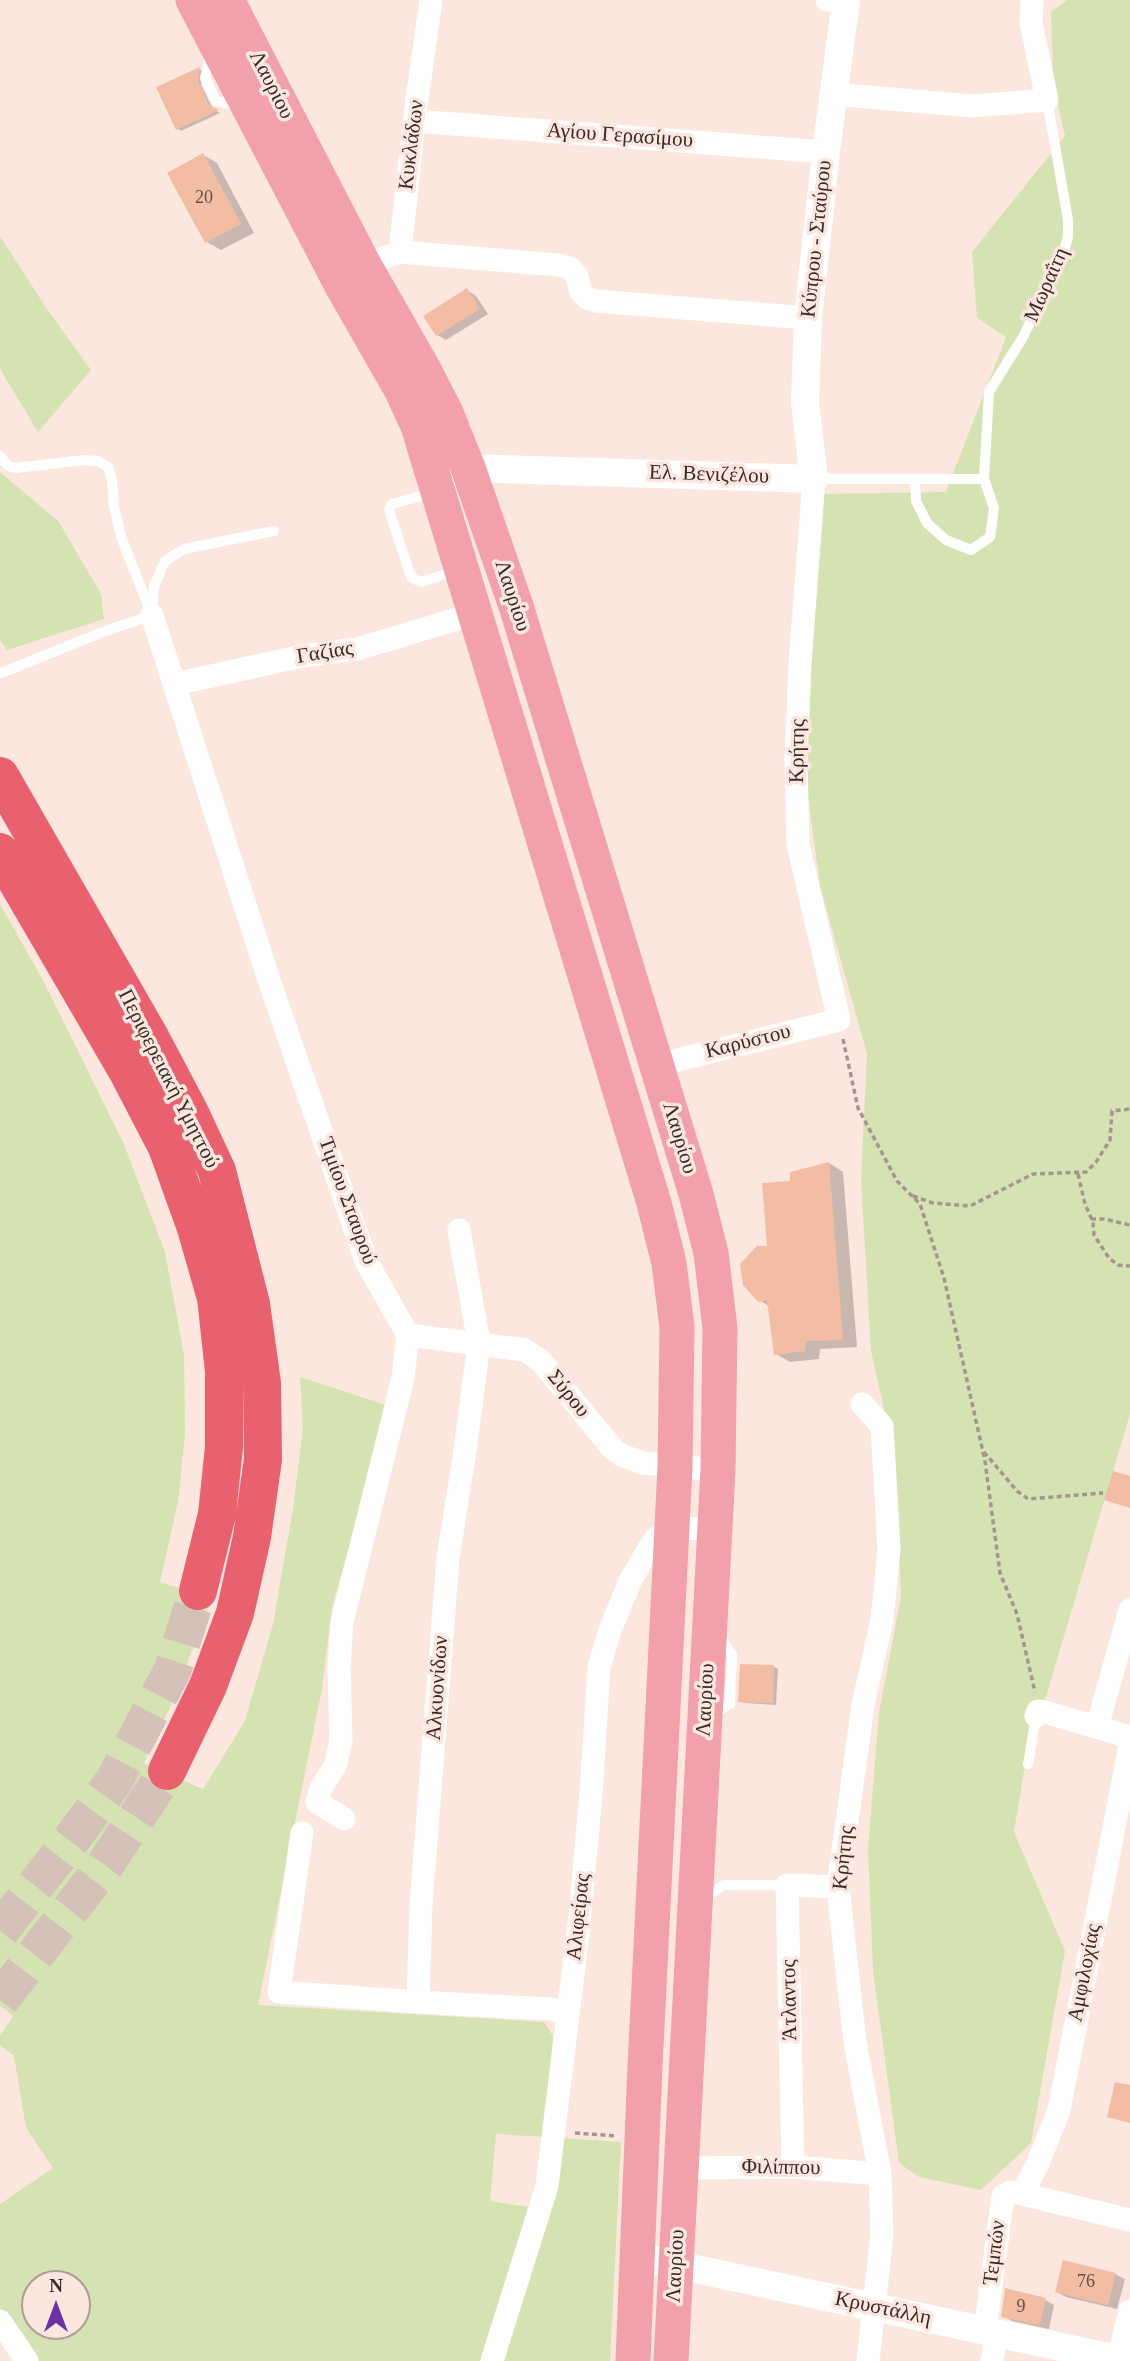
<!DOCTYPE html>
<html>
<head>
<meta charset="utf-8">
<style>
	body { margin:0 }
	#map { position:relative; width:1130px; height:2361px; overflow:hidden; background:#fce7de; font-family:"Times New Roman",serif }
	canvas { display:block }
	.north { position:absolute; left:21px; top:2270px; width:70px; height:70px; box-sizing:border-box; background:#fce7de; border:2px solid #ad9c95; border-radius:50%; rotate:0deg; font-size:19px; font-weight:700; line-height:28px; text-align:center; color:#362c27 }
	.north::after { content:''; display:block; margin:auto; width:24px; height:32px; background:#6e30a5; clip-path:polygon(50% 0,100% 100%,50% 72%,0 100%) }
</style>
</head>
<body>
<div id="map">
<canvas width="1130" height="2361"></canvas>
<div class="north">N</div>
</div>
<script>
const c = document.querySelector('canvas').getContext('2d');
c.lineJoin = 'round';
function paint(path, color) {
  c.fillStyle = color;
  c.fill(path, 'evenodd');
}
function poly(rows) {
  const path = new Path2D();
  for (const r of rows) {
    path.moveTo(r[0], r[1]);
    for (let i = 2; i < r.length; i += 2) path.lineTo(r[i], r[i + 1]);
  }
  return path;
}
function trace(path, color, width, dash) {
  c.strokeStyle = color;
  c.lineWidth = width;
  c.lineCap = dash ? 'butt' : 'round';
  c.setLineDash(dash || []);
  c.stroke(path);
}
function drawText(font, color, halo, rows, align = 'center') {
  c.font = font + ' "Times New Roman",serif';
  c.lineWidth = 7;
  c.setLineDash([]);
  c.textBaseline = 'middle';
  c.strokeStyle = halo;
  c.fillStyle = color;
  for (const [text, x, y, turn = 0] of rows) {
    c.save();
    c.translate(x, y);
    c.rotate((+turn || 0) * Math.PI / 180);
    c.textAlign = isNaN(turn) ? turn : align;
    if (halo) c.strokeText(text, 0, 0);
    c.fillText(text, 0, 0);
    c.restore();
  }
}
const green = poly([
	[1067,0,1130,0,1130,1414,1024,1771,1014,1832,1065,1951,1031,2143,981,2190,919,2177,899,2163,873,1971,868,1849,879,1713,901,1596,894,1454,871,1351,861,1180,867,1054,820,886,804,766,820,494,946,492,1006,337,977,318,972,252,1065,136,1053,83,1051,12],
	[0,236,45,306,91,370,38,432,0,369],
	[0,472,59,522,101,594,104,619,7,650,0,640],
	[0,904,44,982,123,1142,165,1252,184,1355,185,1435,178,1502,160,1582,212,1598,171,1705,144,1763,203,1789,245,1721,273,1624,293,1509,303,1428,300,1377,389,1406,332,1607,322,1689,258,2005,544,2022,553,2036,545,2137,496,2134,490,2201,529,2207,480,2361,35,2361,0,2310,0,2204,53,2168,26,2128,14,2056,0,2045,0,2036,13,2016,0,2006],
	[35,2284,77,2284,77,2326,35,2326],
	[559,2138,621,2142,610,2361,502,2361]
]);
const shadow = poly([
	[199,69,203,71,201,85,213,109,220,113,181,131,177,128],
	[203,155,217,163,254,233,221,250,207,242,170,173],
	[467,290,476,296,488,314,446,340,437,335],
	[829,1163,843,1172,857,1347,820,1349,819,1359,790,1362,776,1354,769,1306,759,1300,769,1248,792,1183,792,1173],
	[774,1667,778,1669,776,1705,744,1703,740,1701],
	[1115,2274,1125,2279,1117,2309,1066,2297,1057,2292],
	[1045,2300,1054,2305,1049,2329,1012,2321,1003,2316]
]);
const building = poly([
	[200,67,198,81,209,105,219,110,176,130,156,87],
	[203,153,241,224,205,243,167,173],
	[467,288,480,309,436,336,423,316],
	[829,1162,843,1340,806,1341,805,1351,774,1355,767,1300,758,1302,743,1285,740,1264,757,1246,767,1246,762,1183,790,1181,790,1172],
	[1113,1471,1130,1476,1130,1508,1104,1500],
	[740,1664,774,1665,773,1703,738,1702],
	[1115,2082,1130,2085,1130,2123,1107,2117],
	[1063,2260,1116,2273,1108,2305,1055,2292],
	[1005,2288,1046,2298,1040,2325,1001,2317]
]);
const motorwayTunnel = poly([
	[0,1931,71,1840,114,1781,173,1669,198,1591],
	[0,2000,105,1865,167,1771]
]);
const path = poly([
	[843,1039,858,1108,897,1181,920,1204,944,1278,985,1461,1000,1573,1017,1614,1035,1692],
	[1078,1174,1085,1204,1093,1222,1094,1235,1109,1258,1118,1265,1130,1266],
	[913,1196,933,1203,970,1206,1033,1174,1086,1172,1096,1162,1110,1140,1112,1111,1130,1109],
	[1091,1219,1104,1219,1130,1225],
	[984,1452,1017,1491,1028,1499,1103,1493],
	[575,2133,616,2136]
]);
const service = poly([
	[211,53,205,78,216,101,239,106],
	[0,456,8,466,16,468,84,460,98,461,108,467,112,480,114,506,121,537,152,615],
	[814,479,984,479],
	[915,479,916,501,927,523,946,540,971,550,990,537,994,508,984,479,989,392,1023,337,1062,257,1068,237,1068,220,1047,100],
	[432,493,392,504,389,510,409,571,412,578,421,582,458,570],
	[152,612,154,586,165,561,184,549,274,531],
	[1,673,100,633,152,615],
	[711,1716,730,1704,732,1655,719,1635],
	[1028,1764,1036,1716],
	[701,1900,724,1885,787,1885]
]);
const minor = poly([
	[827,0,846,2],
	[833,94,972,106,1047,100,1031,22,1032,0],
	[414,121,826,152],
	[400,252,559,265,570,268,577,276,581,292,587,298,596,301,808,318],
	[364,265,400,252,414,121,431,0],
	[152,615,269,980,366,1261,408,1335,403,1378,342,1622,339,1668,341,1740,336,1764,321,1788,317,1802,344,1819],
	[175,684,302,656,357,649,474,614],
	[657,1065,839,1020,798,844,796,761,800,664,814,479],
	[459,1230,479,1343,465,1451,448,1558,421,1905,418,2002,567,2010],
	[408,1335,525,1350,541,1361,612,1448,621,1455,643,1463,718,1470],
	[862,1404,882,1426,889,1548,882,1620,863,1705,838,1887,855,2042,880,2174,882,2235,868,2361],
	[1036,1716,1038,1711,1041,1711,1130,1737],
	[1097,1727,1130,1610],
	[302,1833,279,1992,418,2002],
	[793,2167,787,1885,838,1887],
	[682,2168,793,2167,880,2174],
	[1022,2194,1038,2163,1059,2110,1130,1746],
	[0,2321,27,2361],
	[985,2331,1003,2196,1010,2192,1022,2194,1130,2220],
	[492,2361,547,2186,579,1925,591,1794,599,1667,610,1630,631,1579,654,1540,672,1528,715,1529],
	[992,2361,997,2333],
	[1118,2361,1130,2311]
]);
const tertiary = poly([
	[449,474,468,468,814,479,805,403,808,318,826,152,846,0],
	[639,2257,1127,2361]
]);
const primary = poly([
	[193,0,341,284,401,389,418,426,654,1203,669,1263,677,1327,675,1467,645,2066,633,2361],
	[227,0,364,265,424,370,446,413,468,468,516,606,696,1194,711,1253,720,1328,718,1470,671,2361]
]);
const motorway = poly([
	[0,776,151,1039,189,1111,217,1171,251,1304,262,1383,263,1459,252,1537,235,1613,208,1686,167,1771],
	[0,852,128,1072,167,1147,196,1228,216,1298,224,1371,224,1447,217,1514,198,1591]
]);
const numberNames = [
	["20",204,198],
	["76",1086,2282],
	["9",1021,2307]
];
const streetNames = [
	["Λαυρίου",271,85,63],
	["Αγίου Γερασίμου",620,136,4],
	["Κυκλάδων",412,145,-83],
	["Κύπρου - Σταύρου",817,239,-84],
	["Μωραΐτη",1047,285,-66],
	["Ελ. Βενιζέλου",709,475,2],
	["Λαυρίου",512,596,72],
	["Γαζίας",325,653,-9],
	["Κρήτης",798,751,-89],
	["Καρύστου",748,1042,-14],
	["Περιφερειακή Υμηττού",168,1079,63],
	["Λαυρίου",679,1138,73],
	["Τιμίου Σταυρού",347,1201,70],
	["Σύρου",568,1394,51],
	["Αλκυονίδων",438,1688,-86],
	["Λαυρίου",706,1700,-87],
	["Κρήτης",844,1858,-84],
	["Αλιφείρας",579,1917,-84],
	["Αμφιλοχίας",1085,1973,-79],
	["Άτλαντος",790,2000,-91],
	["Φιλίππου",781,2168,1],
	["Τεμπών",995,2253,-83],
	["Λαυρίου",676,2266,-87],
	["Κρυστάλλη",883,2309,12]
];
paint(green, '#d5e3b2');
paint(shadow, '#0003');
paint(building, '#f3bda4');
trace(motorwayTunnel, '#d4c2b9', 38, [38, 19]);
trace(path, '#a5958e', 3.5, [5, 3.5]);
trace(service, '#fff', 10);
trace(minor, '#fff', 23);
trace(tertiary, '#fff', 28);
trace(primary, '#f2a0a9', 35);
trace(motorway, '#e9616f', 38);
drawText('18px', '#655046', null, numberNames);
drawText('21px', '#362c27', '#fce7de', streetNames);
</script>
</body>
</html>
